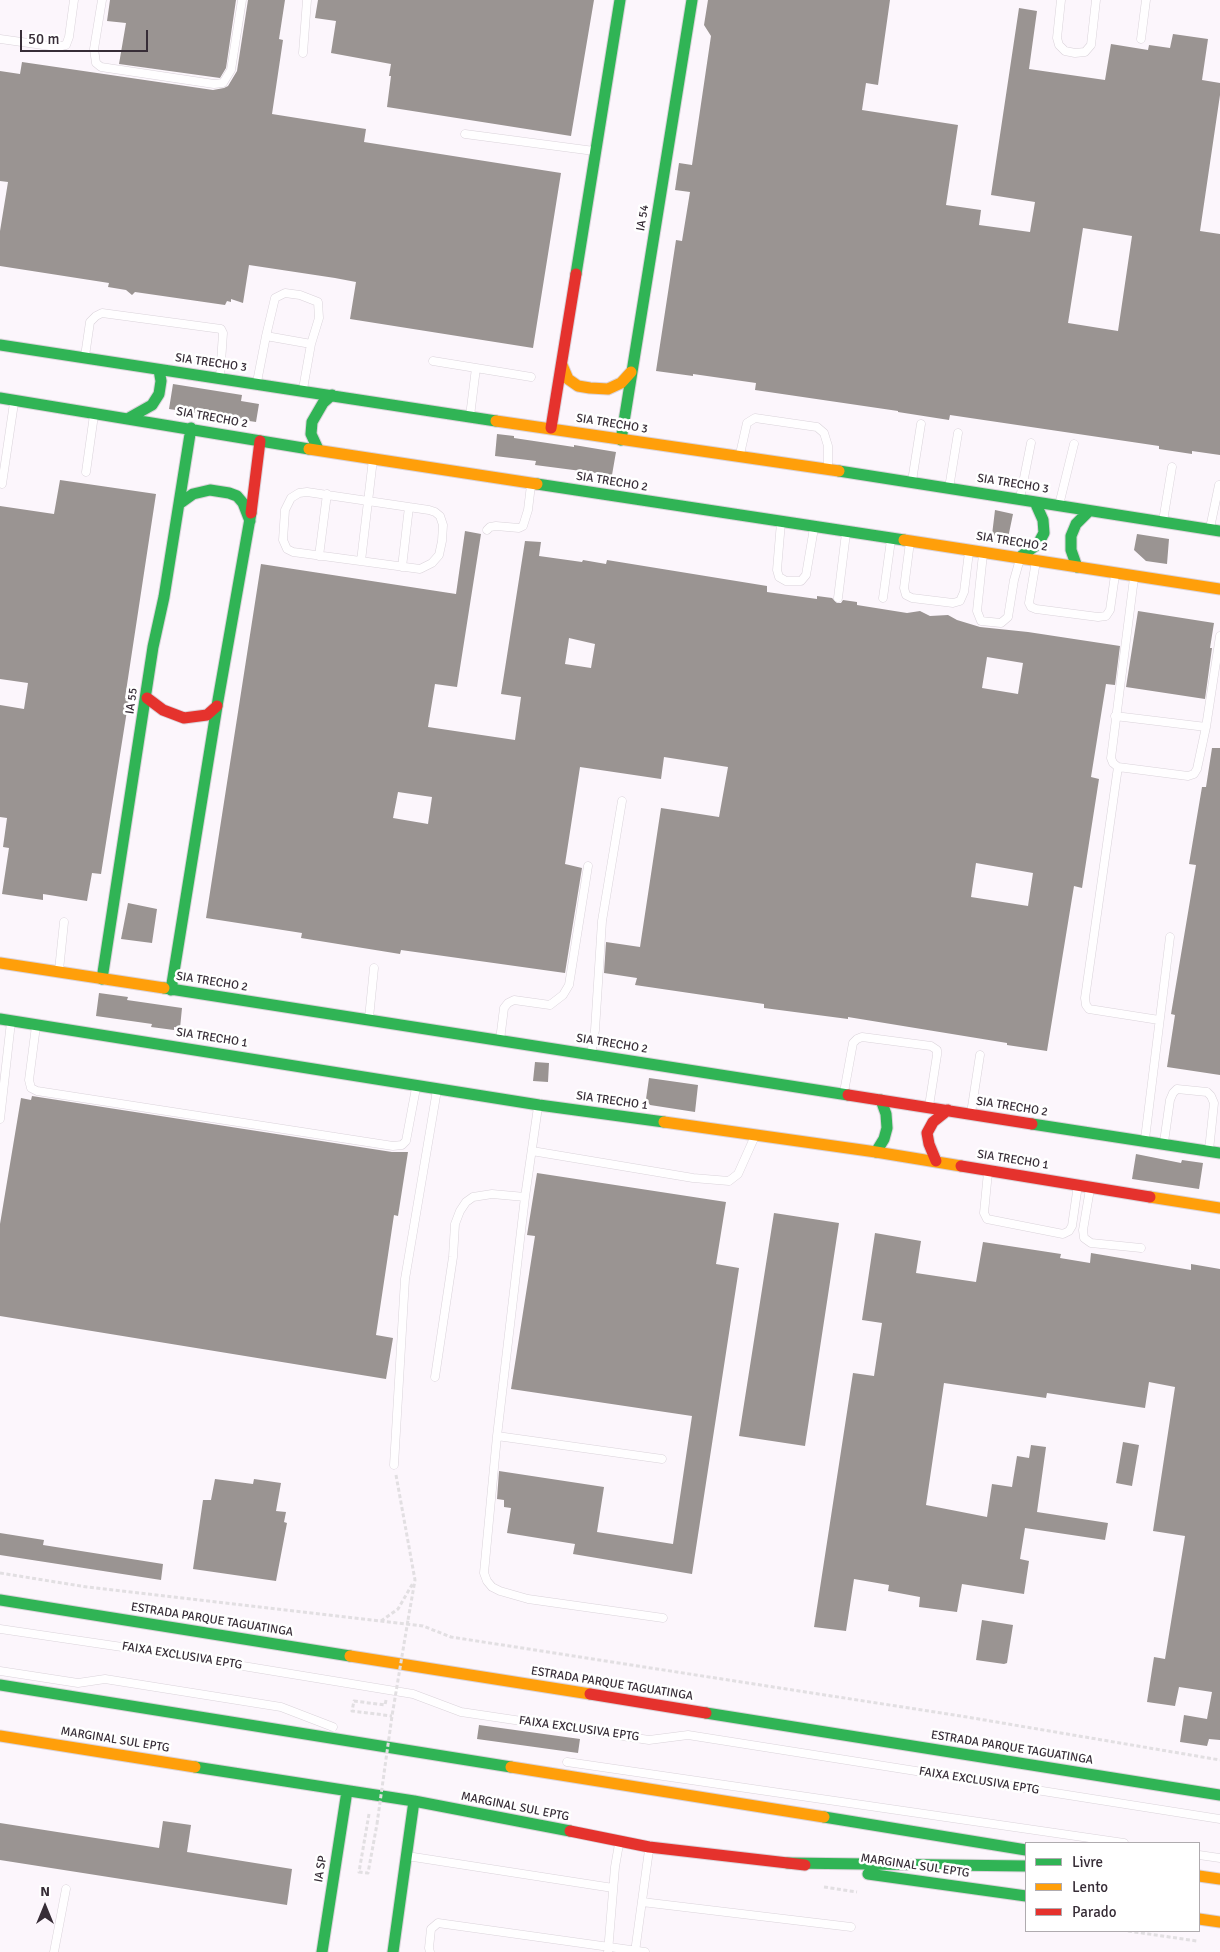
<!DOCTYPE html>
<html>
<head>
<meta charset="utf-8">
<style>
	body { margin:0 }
	#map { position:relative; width:1220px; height:1952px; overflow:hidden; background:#fcf6fc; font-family:Signika,sans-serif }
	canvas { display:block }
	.legend { position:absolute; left:1025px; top:1842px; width:175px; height:90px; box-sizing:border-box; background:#fff; border:1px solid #afabaf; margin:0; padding:6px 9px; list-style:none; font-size:15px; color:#372d37 }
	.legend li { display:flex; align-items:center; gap:10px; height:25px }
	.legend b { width:25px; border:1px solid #afabaf }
	.north { position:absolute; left:20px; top:1882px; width:50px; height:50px; -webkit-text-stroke:4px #fff; paint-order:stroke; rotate:0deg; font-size:14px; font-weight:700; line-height:20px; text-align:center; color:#372d37 }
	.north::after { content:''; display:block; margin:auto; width:18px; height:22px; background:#372d37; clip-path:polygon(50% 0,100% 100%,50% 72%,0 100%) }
	.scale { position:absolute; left:20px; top:30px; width:128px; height:22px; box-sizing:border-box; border:2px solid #372d37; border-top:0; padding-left:6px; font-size:15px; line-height:18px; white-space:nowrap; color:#372d37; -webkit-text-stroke:4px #fff; paint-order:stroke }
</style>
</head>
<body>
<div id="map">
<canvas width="1220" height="1952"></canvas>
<ul class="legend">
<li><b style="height:6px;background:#30b455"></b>Livre</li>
<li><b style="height:6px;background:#ff9f0a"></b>Lento</li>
<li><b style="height:6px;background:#e5322d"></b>Parado</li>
</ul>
<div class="north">N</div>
<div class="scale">50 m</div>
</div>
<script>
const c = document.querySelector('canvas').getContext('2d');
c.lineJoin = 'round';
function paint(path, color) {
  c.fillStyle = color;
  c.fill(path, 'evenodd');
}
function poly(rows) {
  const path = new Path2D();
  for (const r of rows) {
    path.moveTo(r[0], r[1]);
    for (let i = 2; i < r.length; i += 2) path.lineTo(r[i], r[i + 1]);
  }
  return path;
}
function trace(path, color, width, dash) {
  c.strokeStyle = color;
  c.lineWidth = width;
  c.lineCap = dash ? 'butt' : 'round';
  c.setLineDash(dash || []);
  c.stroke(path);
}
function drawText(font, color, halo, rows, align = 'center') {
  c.font = font + ' Signika,sans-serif';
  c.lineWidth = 5;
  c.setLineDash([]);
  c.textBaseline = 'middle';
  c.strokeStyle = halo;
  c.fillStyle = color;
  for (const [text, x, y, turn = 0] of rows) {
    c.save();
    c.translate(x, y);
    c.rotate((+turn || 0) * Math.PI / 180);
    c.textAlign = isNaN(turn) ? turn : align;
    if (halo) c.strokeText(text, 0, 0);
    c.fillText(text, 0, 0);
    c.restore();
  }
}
const building = poly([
	[110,0,236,0,226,68,220,78,119,64,126,23,107,21],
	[248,0,285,0,279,39,283,40,272,114,366,129,364,142,561,173,533,348,350,319,356,282,335,278,249,265,243,303,231,299,231,302,227,301,225,305,135,292,132,295,126,290,108,287,109,283,0,266,0,231,8,182,0,181,0,71,20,74,22,62,213,90,224,88,228,86,237,71],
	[318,0,594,0,571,136,387,107,391,76,389,76,391,64,331,53,336,21,315,18],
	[708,0,890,0,878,85,866,83,862,110,958,125,946,205,981,210,979,225,1030,232,1035,202,991,195,1019,8,1037,11,1029,69,1105,80,1111,44,1148,50,1149,45,1170,48,1173,34,1208,39,1202,80,1220,83,1220,95,1200,231,1220,234,1220,455,1192,451,1192,454,1159,449,1159,446,950,415,949,420,898,412,898,411,755,390,756,383,693,374,693,376,656,371,676,240,682,241,690,192,675,190,679,163,692,165,711,36,704,25],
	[1083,228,1132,236,1118,331,1068,323],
	[173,384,242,395,241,401,259,404,256,422,169,409],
	[497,434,514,436,514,438,574,447,574,445,616,452,612,475,535,465,536,461,495,456],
	[60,480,156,494,125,698,129,698,101,874,92,873,87,901,43,894,43,900,2,894,9,848,3,847,7,818,0,817,0,705,24,709,28,683,0,679,0,506,54,514],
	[995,510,1013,514,1008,538,992,535],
	[465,531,481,534,457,687,435,684,428,727,515,740,521,697,501,694,525,541,541,542,539,556,582,562,583,560,606,564,607,560,767,586,767,592,817,599,817,596,832,598,837,603,841,603,843,600,857,602,857,605,907,613,920,611,930,616,948,615,957,620,980,627,1028,632,1120,646,1115,685,1106,684,1091,777,1099,779,1082,888,1074,886,1047,1051,1007,1045,1007,1043,848,1017,848,1019,764,1008,764,1004,635,985,637,978,604,973,606,942,640,947,661,808,719,817,728,767,664,757,661,779,580,767,565,864,582,868,565,973,401,950,400,954,301,938,302,933,206,918,261,564,456,594],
	[569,638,595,644,591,668,565,664],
	[987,657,1023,663,1018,694,982,688],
	[398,792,432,797,428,824,393,818],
	[976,863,1033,873,1028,906,971,897],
	[1137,534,1169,539,1167,564,1146,561,1134,550],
	[1138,611,1214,623,1210,648,1212,648,1205,699,1126,687],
	[1212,748,1220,748,1220,1075,1167,1067,1175,1015,1171,1014,1196,865,1189,864,1202,787,1206,787],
	[128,903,157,909,152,943,121,939],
	[99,993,128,997,127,1000,182,1008,180,1028,174,1027,174,1030,151,1027,152,1024,96,1016],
	[535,1062,549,1063,548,1082,533,1081],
	[649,1078,698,1085,695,1112,650,1105,646,1099],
	[32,1096,392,1152,408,1152,398,1216,394,1215,376,1335,393,1338,386,1379,0,1316,0,1224,21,1098,31,1100],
	[1136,1154,1181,1163,1182,1160,1203,1163,1199,1189,1132,1179],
	[537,1173,726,1202,716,1264,739,1268,692,1574,573,1554,575,1544,507,1533,511,1508,504,1507,504,1500,497,1499,499,1471,604,1487,597,1532,673,1544,692,1416,511,1389,535,1236,527,1235],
	[774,1213,839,1223,805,1446,739,1436],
	[875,1233,921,1241,916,1273,976,1282,983,1242,1061,1254,1060,1258,1090,1263,1091,1253,1191,1270,1191,1264,1220,1269,1220,1740,1209,1739,1207,1746,1180,1742,1184,1715,1207,1719,1212,1692,1179,1687,1175,1706,1147,1702,1154,1657,1165,1659,1185,1536,1153,1531,1175,1387,1149,1382,1145,1408,1047,1393,1046,1398,944,1383,926,1505,987,1517,992,1484,1012,1487,1017,1456,1029,1458,1031,1445,1046,1447,1037,1512,1108,1523,1105,1540,1025,1528,1020,1559,1029,1561,1024,1594,962,1584,957,1612,919,1607,920,1597,888,1591,889,1585,854,1579,846,1631,814,1627,853,1373,874,1376,882,1323,862,1320],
	[1123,1442,1139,1445,1132,1486,1116,1483],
	[215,1479,253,1484,254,1479,281,1483,276,1511,286,1512,284,1522,287,1523,276,1581,193,1569,203,1500,211,1500],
	[0,1533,44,1540,43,1545,163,1564,161,1580,0,1555],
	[982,1620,1013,1625,1007,1663,1004,1664,976,1660],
	[479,1725,580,1739,578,1753,477,1739],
	[163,1821,191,1825,187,1852,292,1869,287,1905,0,1860,0,1823,159,1848]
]);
const path = poly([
	[396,1475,415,1580,408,1620],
	[0,1573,87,1587,423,1626,451,1637,967,1717,1220,1760],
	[381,1621,398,1609,413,1583],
	[386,1700,385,1705,354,1701,352,1711,392,1716],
	[369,1814,359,1872,368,1873,377,1824],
	[824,1887,857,1892],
	[1128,1931,1197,1941]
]);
const lane = poly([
	[102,0,94,49,96,63,101,67,214,84,223,83,231,70,242,0],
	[1061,0,1057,38,1059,45,1065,51,1075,53,1085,52,1091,45,1096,0],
	[0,39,57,47,66,45,69,37,74,0],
	[1141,39,1146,0],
	[303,53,307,0],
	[465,134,594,151],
	[266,336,275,298,285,293,300,295,318,302,319,318,311,344],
	[85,356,90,322,96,316,102,313,221,329,223,333,220,377],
	[433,361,476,368],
	[257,382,266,336,311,344,303,389],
	[470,416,476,368,531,377],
	[740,454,747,423,755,418,817,427,824,433,828,446,828,467],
	[86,472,94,415],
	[912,481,921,424],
	[2,484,14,403],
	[949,488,958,433],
	[307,492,429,510,435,512,440,516,443,525,442,541,439,555,432,563,420,569,293,552,287,549,283,540,285,510,291,498,299,493,307,492],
	[1020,498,1031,443],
	[1059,505,1074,444],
	[1163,521,1172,467],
	[781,522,777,570,779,577,786,581,801,581,806,575,814,528],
	[1210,528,1219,485],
	[487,530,490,527,496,526,519,528,523,526,528,510,531,485],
	[910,542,904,588,906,595,912,598,953,603,960,601,964,592,969,552],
	[983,554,977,611,981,621,1001,623,1008,617,1014,580,1020,559],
	[319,556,327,494],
	[361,561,373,459],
	[1036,561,1029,603,1031,607,1036,609,1098,617,1106,616,1110,610,1115,575],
	[402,567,409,507],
	[1134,578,1111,758,1113,763,1118,767,1188,776,1194,774,1197,769,1206,727,1220,636],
	[838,598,846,533],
	[883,598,891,540],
	[1115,716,1206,727],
	[1118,767,1085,998,1086,1005,1089,1009,1159,1020],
	[59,970,64,922],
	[369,1018,374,968],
	[36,1026,29,1080,31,1088,37,1091,393,1146,402,1145,406,1141,416,1088],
	[500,1040,504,1008,508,1003,514,1000,550,1005,563,995,569,985,588,866],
	[591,1054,595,1030,602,921,622,801],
	[844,1092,853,1043,857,1039,862,1037,931,1046,937,1050,937,1055,929,1106],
	[538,1107,525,1197,497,1436,484,1573,487,1581,492,1587,500,1591,528,1599,663,1618],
	[971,1113,980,1055],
	[0,1119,11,1022],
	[1145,1139,1170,937],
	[1164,1142,1170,1100,1173,1093,1177,1089,1207,1092,1211,1096,1214,1103,1209,1150],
	[532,1151,693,1178,729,1181,738,1174,755,1136],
	[988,1172,984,1213,987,1219,1063,1234,1069,1231,1072,1226,1078,1185],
	[1090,1189,1083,1230,1084,1238,1091,1243,1141,1248],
	[435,1377,453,1257,455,1224,460,1211,466,1202,473,1197,492,1194,525,1197],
	[497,1436,662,1459],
	[394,1465,405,1279,437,1090],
	[0,1629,176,1655,413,1694,461,1712,649,1740,688,1735,1220,1819],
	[0,1671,78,1683,105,1679,281,1707,333,1727],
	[567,1762,1124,1843],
	[1199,1855,1220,1858],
	[407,1856,613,1888],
	[642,1902,851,1927],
	[54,1952,66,1889],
	[430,1952,429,1948,431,1929,438,1923,645,1952],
	[608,1952,615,1867,619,1844],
	[635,1952,649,1850]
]);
const fast = poly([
	[576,274,620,0],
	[0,345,496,421],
	[0,398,309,449],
	[129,418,152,405,159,394,161,381,159,370],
	[621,440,692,0],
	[318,449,311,434,312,422,323,403,332,395],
	[839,471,1220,531],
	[537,484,904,540],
	[179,504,193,494,210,490,229,493,237,496,243,503,250,521],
	[1020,557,1038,544,1044,533,1043,520,1035,502],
	[1077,567,1071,550,1071,536,1076,524,1089,511],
	[102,979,153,647,164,597,191,428],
	[164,988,848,1095],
	[171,990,217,706,251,513],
	[0,1019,539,1105,664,1122],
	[1032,1124,1220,1153],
	[876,1152,884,1139,887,1128,886,1114,881,1100],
	[0,1600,350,1656],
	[0,1685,511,1767],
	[706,1713,1220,1795],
	[195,1767,414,1801,570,1831],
	[824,1817,1026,1850],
	[787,1863,1026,1866],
	[868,1874,1026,1896],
	[322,1952,347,1791],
	[393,1952,414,1801]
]);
const slow = poly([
	[562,365,568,379,578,386,590,388,608,389,621,383,631,372],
	[496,421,839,471],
	[309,449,537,484],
	[904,540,1220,589],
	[0,963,164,988],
	[664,1122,876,1152,961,1166],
	[1150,1197,1220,1208],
	[350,1656,590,1694],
	[0,1736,195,1767],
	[511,1767,824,1817],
	[1199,1876,1220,1879],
	[1199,1919,1220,1922]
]);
const jam = poly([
	[551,428,576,274],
	[251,513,260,441],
	[147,698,163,710,184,718,207,715,217,706],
	[848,1095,1032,1124],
	[936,1161,929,1144,927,1133,933,1122,948,1110],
	[961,1166,1150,1197],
	[590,1694,706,1713],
	[570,1831,649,1847,805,1865]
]);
const pathBridge = poly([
	[377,1824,392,1716,408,1620]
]);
const streetNames = [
	["IA 54",643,218,-81],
	["SIA TRECHO 3",211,363,8],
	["SIA TRECHO 2",212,418,10],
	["SIA TRECHO 3",612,424,9],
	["SIA TRECHO 2",612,482,9],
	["SIA TRECHO 3",1013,484,9],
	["SIA TRECHO 2",1012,542,9],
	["IA 55",132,701,-82],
	["SIA TRECHO 2",212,982,9],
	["SIA TRECHO 1",212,1038,9],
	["SIA TRECHO 2",612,1044,9],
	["SIA TRECHO 1",612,1101,8],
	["SIA TRECHO 2",1012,1107,9],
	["SIA TRECHO 1",1013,1160,9],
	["ESTRADA PARQUE TAGUATINGA",212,1620,9],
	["FAIXA EXCLUSIVA EPTG",182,1656,9],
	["ESTRADA PARQUE TAGUATINGA",612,1684,9],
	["FAIXA EXCLUSIVA EPTG",579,1729,8],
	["MARGINAL SUL EPTG",115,1740,9],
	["ESTRADA PARQUE TAGUATINGA",1012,1748,9],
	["FAIXA EXCLUSIVA EPTG",979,1781,9],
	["MARGINAL SUL EPTG",515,1807,11],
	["MARGINAL SUL EPTG",915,1866,8],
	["IA SP",321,1869,-81]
];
paint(building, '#9a9492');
trace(lane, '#dad3da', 9);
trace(fast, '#dad3da', 13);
trace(slow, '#dad3da', 13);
trace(jam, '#dad3da', 13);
trace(path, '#e2dfe2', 3, [4, 2.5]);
trace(lane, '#fffeff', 8);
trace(fast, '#30b455', 11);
trace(slow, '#ff9f0a', 11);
trace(jam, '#e5322d', 11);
trace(pathBridge, '#e2dfe2', 3, [4, 2.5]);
drawText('12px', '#372d37', '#fff', streetNames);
</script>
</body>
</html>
